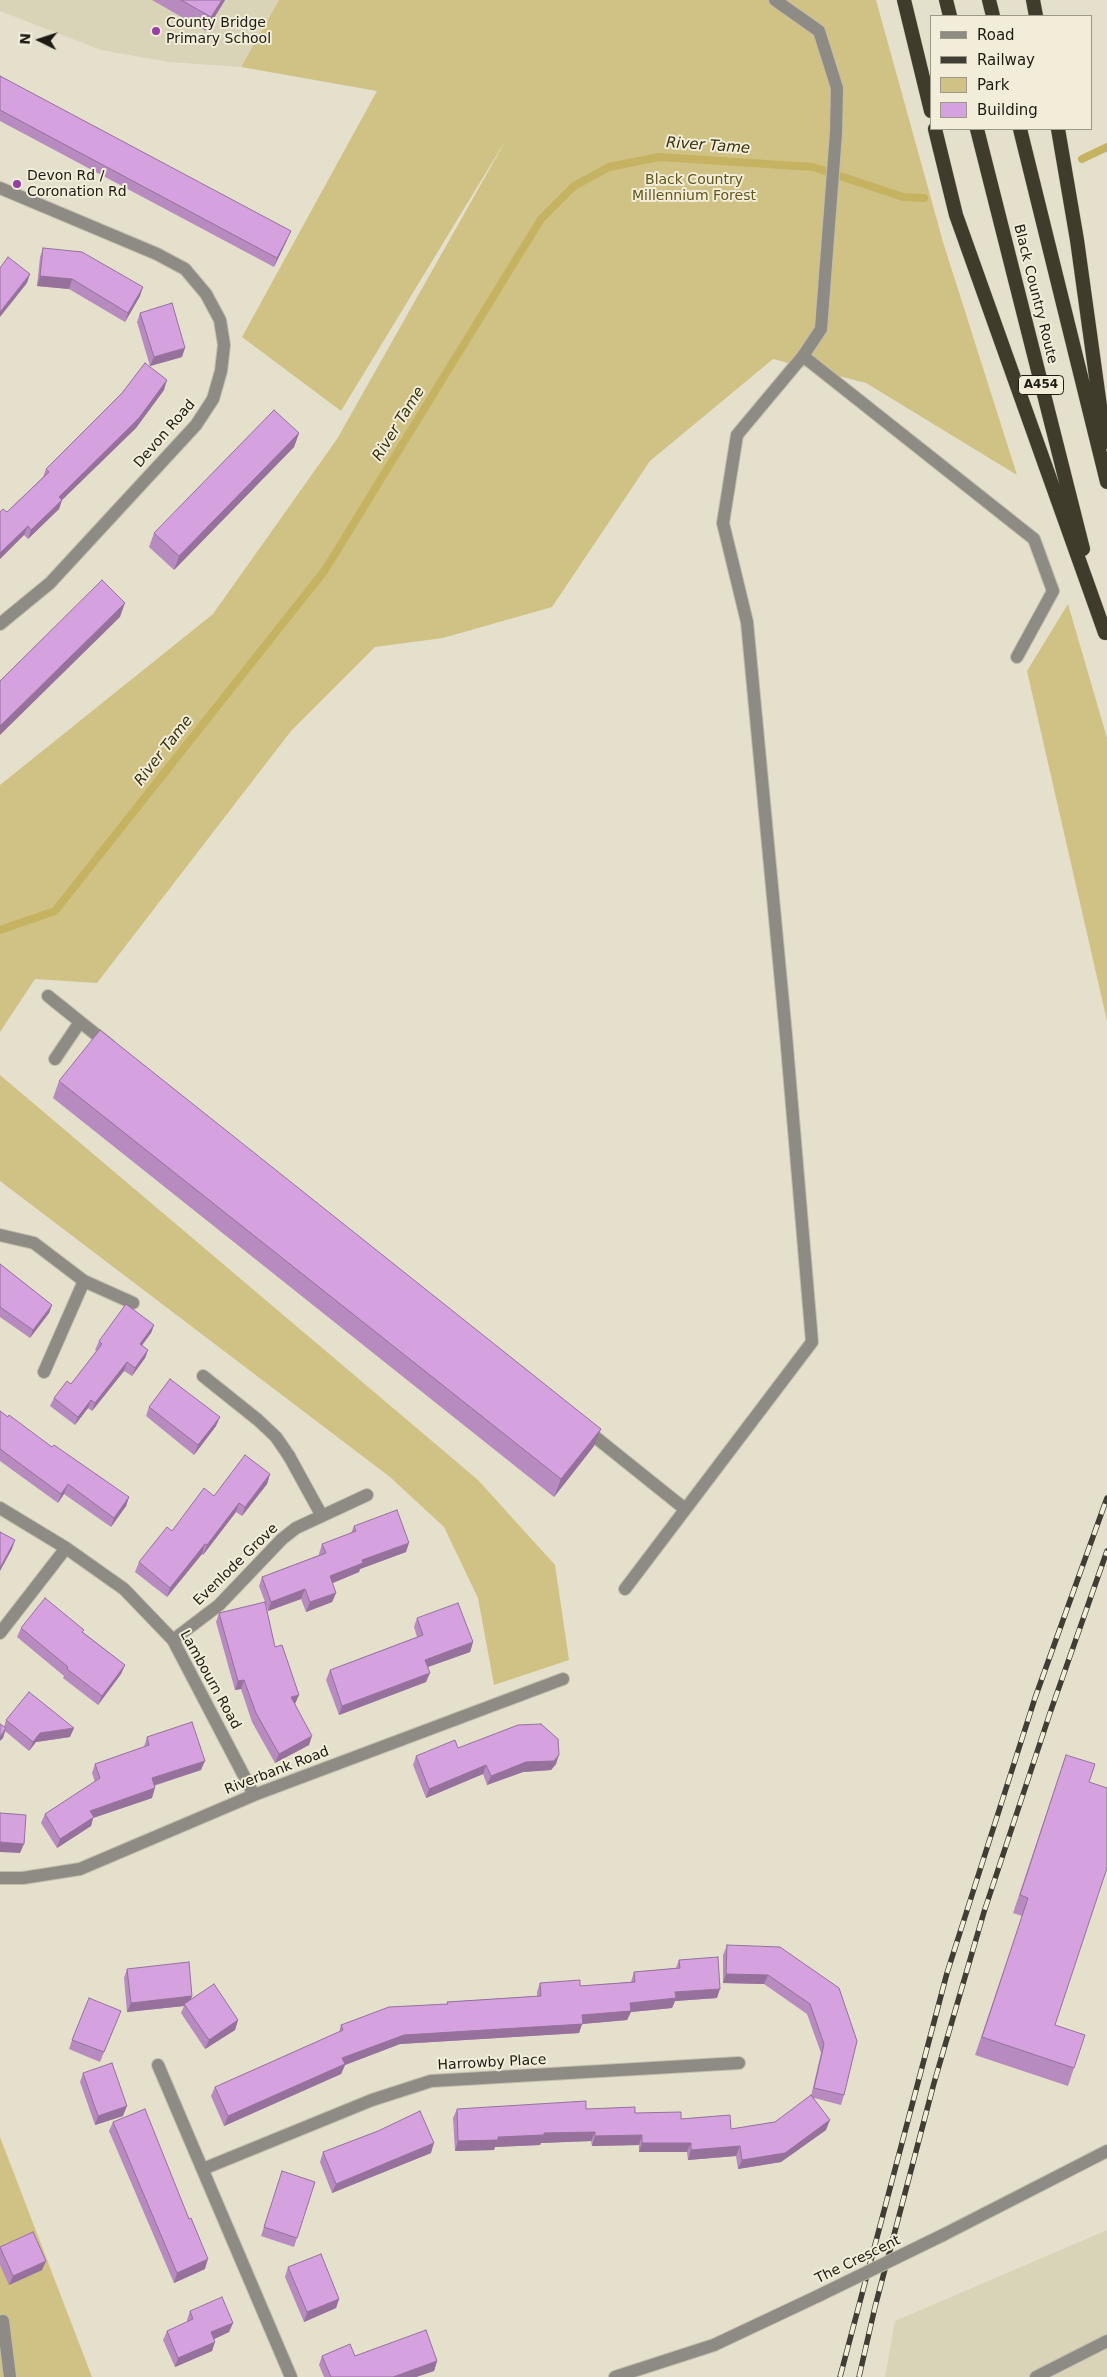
<!DOCTYPE html>
<html>
<head>
<meta charset="utf-8">
<style>
	body { margin:0 }
	#map { position:relative; width:1107px; height:2377px; overflow:hidden; background:#e4e0cc; font-family:"DejaVu Sans",sans-serif }
	canvas { display:block }
	.legend { position:absolute; left:930px; top:15px; width:162px; height:115px; box-sizing:border-box; background:#f1edd9; border:1px solid #9c998a; margin:0; padding:6px 9px; list-style:none; font-size:15px; color:#1d1b14 }
	.legend li { display:flex; align-items:center; gap:10px; height:25px }
	.legend b { width:25px; border:1px solid #9c998a }
	.north { position:absolute; left:15px; top:15px; width:50px; height:50px; -webkit-text-stroke:4px #f1edd9; paint-order:stroke; rotate:274deg; font-size:14px; font-weight:700; line-height:20px; text-align:center; color:#1d1b14 }
	.north::after { content:''; display:block; margin:auto; width:18px; height:22px; background:#1d1b14; clip-path:polygon(50% 0,100% 100%,50% 72%,0 100%) }
</style>
</head>
<body>
<div id="map">
<canvas width="1107" height="2377"></canvas>
<ul class="legend">
<li><b style="height:6px;background:#8d8b83"></b>Road</li>
<li><b style="height:6px;background:#403e34"></b>Railway</li>
<li><b style="height:14px;background:#d0c284"></b>Park</li>
<li><b style="height:14px;background:#d5a1df"></b>Building</li>
</ul>
<div class="north">N</div>
</div>
<script>
const c = document.querySelector('canvas').getContext('2d');
c.lineJoin = 'round';
function paint(path, color) {
  c.fillStyle = color;
  c.fill(path, 'evenodd');
}
function poly(rows) {
  const path = new Path2D();
  for (const r of rows) {
    path.moveTo(r[0], r[1]);
    for (let i = 2; i < r.length; i += 2) path.lineTo(r[i], r[i + 1]);
  }
  return path;
}
function trace(path, color, width, dash) {
  c.strokeStyle = color;
  c.lineWidth = width;
  c.lineCap = dash ? 'butt' : 'round';
  c.setLineDash(dash || []);
  c.stroke(path);
}
function drawText(font, color, halo, rows, align = 'center') {
  c.font = font + ' "DejaVu Sans",sans-serif';
  c.lineWidth = 4;
  c.setLineDash([]);
  c.textBaseline = 'middle';
  c.strokeStyle = halo;
  c.fillStyle = color;
  for (const [text, x, y, turn = 0] of rows) {
    c.save();
    c.translate(x, y);
    c.rotate((+turn || 0) * Math.PI / 180);
    c.textAlign = isNaN(turn) ? turn : align;
    if (halo) c.strokeText(text, 0, 0);
    c.fillText(text, 0, 0);
    c.restore();
  }
}
const built = poly([
	[0,0,279,0,241,67,169,62,101,50,0,11],
	[1107,2230,1107,2377,885,2377,895,2321]
]);
const green = poly([
	[279,0,876,0,943,242,1017,475,866,383,773,359,650,461,552,607,443,638,375,647,291,731,97,983,35,979,0,1032,0,785,213,614,337,439,507,138,341,411,242,337,377,91,241,67],
	[1068,604,1107,738,1107,1021,1027,671],
	[0,1075,478,1480,555,1565,569,1660,494,1685,478,1598,444,1527,390,1477,0,1181],
	[0,2137,92,2377,0,2377]
]);
const stream = poly([
	[1082,159,1107,147],
	[0,930,55,911,325,570,541,219,574,186,609,167,659,157,813,167,903,197,924,198]
]);
const service = poly([
	[803,356,1034,539,1053,591,1017,657],
	[48,996,109,1045],
	[55,1059,80,1022],
	[203,1376,258,1420,276,1437,289,1456],
	[584,1428,685,1509],
	[625,1589,812,1342,786,1035,747,622,723,523,737,435,803,356,821,329,836,133,837,88,819,31,775,0],
	[3,2321,10,2377],
	[1036,2377,1107,2341]
]);
const minor = poly([
	[0,188,157,254,185,269,206,294,220,320,224,345,221,371,213,399,196,425,50,583,0,624],
	[0,1235,34,1243,84,1281,133,1303],
	[44,1372,84,1281],
	[289,1456,322,1516],
	[0,1508,66,1548,124,1589,173,1640,254,1795],
	[0,1633,66,1548],
	[173,1640,219,1605,282,1539,296,1528,367,1495],
	[0,1878,23,1878,80,1869,254,1795,563,1679],
	[158,2065,291,2377],
	[203,2169,372,2100,431,2081,739,2063]
]);
const tertiary = poly([
	[943,2235,1107,2151],
	[615,2377,714,2345,818,2296]
]);
const trunk = poly([
	[904,0,931,111],
	[946,0,950,16],
	[989,0,993,16],
	[1033,0,1036,16],
	[935,129,956,215,1105,633],
	[977,129,1083,549],
	[1020,129,1107,482],
	[1058,129,1077,240,1105,442]
]);
const rail = poly([
	[840,2377,947,1973,1035,1698,1107,1498],
	[859,2377,875,2307,934,2083,984,1912,1050,1713,1107,1551]
]);
const tertiaryBridge = poly([
	[818,2296,943,2235]
]);
const wall = poly([
	[152,0,225,0,206,31],
	[0,76,287,240,274,267,0,121],
	[43,248,140,296,125,322,69,289,37,286,40,257],
	[140,313,182,357,150,366,137,322],
	[164,390,136,428,62,500,59,509,28,539,24,535,0,559,0,512,7,512,43,477,46,469],
	[299,433,294,447,174,570,149,547,154,533],
	[59,1081,594,1446,554,1497,53,1098],
	[0,1264,52,1305,49,1313,30,1338,0,1317],
	[154,1325,151,1333,142,1345,148,1350,145,1358,132,1376,124,1371,92,1411,88,1408,75,1425,50,1406,54,1398,71,1384,97,1351,95,1350,99,1341],
	[149,1407,216,1426,194,1455,146,1416],
	[0,1411,52,1447,129,1497,126,1506,111,1527,64,1494,58,1503,0,1461],
	[270,1474,267,1484,242,1516,236,1512,203,1555,202,1554,167,1597,135,1572,139,1562,172,1531,214,1496],
	[354,1526,406,1552,360,1569,359,1572,332,1583,336,1593,332,1602,306,1612,301,1599,268,1611,265,1602,275,1647,295,1704,309,1745,275,1763,252,1722,241,1689,235,1690,216,1622,219,1613,265,1602,259,1586,262,1577,319,1555,319,1554,322,1544,351,1533],
	[417,1618,473,1642,470,1652,428,1667,426,1682,339,1715,326,1680,330,1670,417,1637,414,1627],
	[21,1628,83,1632,125,1665,121,1674,98,1705,63,1678,64,1676,17,1637],
	[6,1720,70,1737,36,1742,29,1751,5,1731,3,1738,4,1727],
	[147,1737,201,1770,154,1786,152,1798,93,1818,91,1826,57,1848,41,1823,45,1814,95,1782,92,1773,95,1764,144,1747],
	[458,1748,556,1764,551,1770,523,1772,487,1785,483,1774,426,1798,413,1765,416,1756],
	[1066,1755,1089,1782,1055,2025,1074,2068,1068,2086,975,2055,1022,1916,1013,1913],
	[727,1945,839,1988,844,2095,841,2105,814,2098,826,2130,781,2162,738,2169,736,2156,688,2160,687,2152,639,2152,639,2145,592,2146,591,2141,541,2143,540,2145,495,2147,494,2150,455,2151,453,2118,457,2109,586,2109,635,2113,681,2119,731,2129,775,2122,811,2096,821,2053,807,2014,764,1984,723,1983,723,1955],
	[679,1960,717,1998,675,2001,672,2008,631,2012,627,2020,582,2024,579,2033,400,2044,345,2065,341,2074,224,2126,211,2096,215,2087,339,2032,341,2025,447,2004,447,2002,537,1996,537,1992,540,1983,580,1986,631,1982,634,1972,676,1968],
	[127,1969,192,1996,191,1999,238,2020,235,2030,205,2049,181,2013,184,2006,127,2012,124,1978],
	[121,2011,100,2062,69,2049,72,2040],
	[83,2073,123,2116,95,2125,80,2082],
	[113,2122,205,2269,174,2283,109,2131],
	[323,2152,431,2153,332,2193,320,2162],
	[279,2181,297,2238,294,2247,261,2236],
	[0,2247,42,2270,9,2285,0,2265],
	[288,2267,339,2299,336,2308,304,2322,285,2277],
	[190,2311,233,2323,229,2332,214,2339,212,2351,175,2367,163,2340,167,2331,187,2322,187,2320],
	[322,2356,355,2356,437,2361,434,2371,416,2377,324,2377,319,2365]
]);
const shadedWall = poly([
	[222,0,225,0,206,31,211,17],
	[291,231,287,240,274,267,277,258],
	[30,274,27,283,0,317,0,312],
	[40,276,72,279,69,289,37,286],
	[143,287,140,296,125,322,128,313],
	[185,348,182,357,150,366,154,357],
	[167,380,164,390,136,428,62,500,59,509,28,539,31,530,59,497],
	[299,433,294,447,174,570,179,556],
	[28,526,24,535,0,559,0,553],
	[125,603,120,617,0,735,0,726],
	[52,1305,49,1313,30,1338,33,1330],
	[154,1325,151,1333,137,1352,140,1344],
	[148,1350,145,1358,132,1376,135,1368],
	[127,1362,124,1371,92,1411,95,1403],
	[91,1400,88,1408,75,1425,78,1417],
	[220,1417,216,1426,194,1455,198,1445],
	[601,1429,594,1446,554,1497,561,1479],
	[270,1474,267,1484,242,1516,245,1507],
	[68,1484,64,1494,58,1503,61,1494],
	[129,1497,126,1506,111,1527,114,1518],
	[239,1503,236,1512,203,1555,207,1545],
	[15,1540,12,1549,0,1571,0,1568],
	[409,1543,406,1552,360,1569,359,1572,326,1586,330,1576,362,1560],
	[205,1544,202,1554,167,1597,170,1588],
	[305,1589,301,1599,268,1611,271,1602],
	[336,1593,332,1602,306,1612,310,1602],
	[473,1642,470,1652,422,1669,425,1660],
	[125,1665,121,1674,98,1705,102,1696],
	[430,1673,426,1682,339,1715,342,1706],
	[244,1680,241,1689,235,1690,238,1681],
	[299,1695,295,1704,288,1707,291,1697],
	[6,1728,3,1738,0,1741,0,1737],
	[74,1728,70,1737,36,1742,29,1751,33,1742,40,1733],
	[312,1736,309,1745,275,1763,279,1754],
	[559,1755,556,1764,551,1770,523,1772,487,1785,491,1776,526,1762],
	[205,1761,201,1770,148,1787,152,1778],
	[486,1765,483,1774,426,1798,429,1789],
	[155,1788,152,1798,93,1818,91,1826,57,1848,60,1839,90,1811],
	[0,1842,24,1844,20,1853,0,1852],
	[726,1974,768,1975,764,1984,723,1983],
	[720,1989,717,1998,675,2001,672,2008,631,2012,627,2020,582,2024,579,2033,400,2044,345,2065,341,2074,224,2126,228,2116,342,2058,404,2035,582,2015,675,1992],
	[192,1996,189,2005,184,2004,184,2006,127,2012,131,2003],
	[238,2020,235,2030,205,2049,209,2040],
	[127,2106,123,2116,95,2125,98,2116],
	[830,2120,826,2130,781,2162,738,2169,742,2160],
	[595,2132,591,2141,541,2143,540,2145,495,2147,494,2150,455,2151,458,2141,544,2133],
	[642,2135,639,2145,592,2146,595,2136],
	[434,2143,431,2153,332,2193,336,2184],
	[642,2143,691,2143,687,2152,639,2152],
	[740,2146,736,2156,688,2160,691,2150],
	[208,2259,205,2269,174,2283,177,2273],
	[46,2261,42,2270,9,2285,13,2276],
	[339,2299,336,2308,304,2322,307,2312],
	[233,2323,229,2332,208,2342,211,2332],
	[215,2342,212,2351,175,2367,178,2358],
	[437,2361,434,2371,416,2377,393,2377]
]);
const building = poly([
	[181,0,222,0,211,17,181,0],
	[0,76,291,231,277,258,0,110,0,76],
	[43,248,82,252,143,287,128,313,72,279,40,276,43,248],
	[8,257,30,274,0,312,0,268,8,257],
	[172,303,185,348,154,357,140,313,172,303],
	[145,363,167,380,139,418,59,497,62,500,31,530,28,526,0,553,0,512,3,509,7,512,49,472,46,469,122,393,145,363],
	[274,410,299,433,179,556,154,533,274,410],
	[102,580,125,603,0,726,0,681,102,580],
	[100,1030,601,1429,561,1479,59,1081,100,1030],
	[0,1264,52,1305,33,1330,0,1307,0,1264],
	[126,1304,154,1325,140,1344,148,1350,135,1368,127,1362,95,1403,91,1400,78,1417,54,1398,67,1381,71,1384,102,1344,99,1341,126,1304],
	[170,1379,220,1417,198,1445,149,1407,170,1379],
	[0,1411,8,1417,9,1415,52,1447,54,1445,129,1497,114,1518,68,1484,61,1494,0,1449,0,1411],
	[245,1455,270,1474,245,1507,239,1503,207,1545,205,1544,170,1588,139,1562,167,1527,172,1531,204,1488,214,1496,245,1455],
	[397,1510,409,1543,362,1560,363,1563,330,1576,336,1593,310,1602,305,1589,271,1602,262,1577,326,1553,322,1544,356,1531,354,1526,397,1510],
	[0,1532,15,1540,0,1568,0,1532],
	[45,1598,84,1630,82,1632,125,1665,102,1696,67,1669,68,1667,21,1628,45,1598],
	[265,1602,275,1647,282,1645,299,1695,291,1697,312,1736,279,1754,256,1713,244,1680,238,1681,219,1613,265,1602],
	[458,1603,473,1642,425,1660,430,1673,342,1706,330,1670,423,1635,417,1618,458,1603],
	[29,1692,74,1728,40,1733,33,1742,6,1720,29,1692],
	[192,1722,205,1761,152,1778,155,1788,90,1811,94,1817,60,1839,45,1814,100,1778,95,1764,149,1745,147,1737,192,1722],
	[0,1724,6,1728,0,1737,0,1724],
	[541,1724,558,1739,559,1755,554,1761,526,1762,491,1776,486,1765,429,1789,416,1756,455,1740,458,1748,518,1725,541,1724],
	[1066,1755,1095,1764,1089,1782,1107,1788,1107,1868,1055,2025,1085,2035,1074,2068,982,2037,1028,1898,1020,1895,1066,1755],
	[0,1813,26,1815,24,1844,0,1842,0,1813],
	[727,1945,780,1947,839,1988,857,2041,844,2095,814,2088,824,2044,810,2004,768,1975,726,1974,727,1945],
	[718,1957,720,1989,675,1992,676,1998,630,2003,631,2011,582,2015,583,2024,404,2035,342,2058,345,2064,228,2116,215,2087,343,2030,341,2025,389,2007,448,2004,447,2002,541,1996,540,1983,580,1980,580,1986,635,1982,634,1972,680,1968,679,1960,718,1957],
	[189,1962,192,1996,131,2003,127,1969,189,1962],
	[214,1984,238,2020,209,2040,184,2004,214,1984],
	[89,1998,121,2011,104,2052,72,2040,89,1998],
	[112,2063,127,2106,98,2116,83,2073,112,2063],
	[811,2095,830,2120,785,2153,742,2160,740,2146,691,2150,691,2143,642,2143,642,2135,595,2136,595,2132,544,2133,544,2135,498,2137,498,2140,458,2141,457,2109,586,2101,586,2109,635,2107,635,2113,681,2112,681,2119,730,2115,731,2129,775,2122,811,2095],
	[145,2109,189,2219,191,2218,208,2259,177,2273,113,2122,145,2109],
	[420,2111,434,2143,336,2184,323,2152,378,2131,420,2111],
	[282,2171,315,2182,297,2238,264,2227,282,2171],
	[33,2232,46,2261,13,2276,0,2247,33,2232],
	[321,2254,339,2299,307,2312,288,2267,321,2254],
	[222,2297,233,2323,211,2332,215,2342,178,2358,167,2331,193,2319,190,2311,222,2297],
	[426,2330,437,2361,393,2377,331,2377,322,2356,350,2344,355,2356,426,2330]
]);
const markers = [
	[156,31,5,"#973da8"],
	[17,184,5,"#973da8"]
];
const shields = [
	[1041,385,45]
];
const shieldNames = [
	["A454",1041,385]
];
const poiNames = [
	["County Bridge",166,23],
	["Primary School",166,39],
	["Devon Rd /",27,176],
	["Coronation Rd",27,192]
];
const parkNames = [
	["Black Country",694,180],
	["Millennium Forest",694,196]
];
const streetNames = [
	["Black Country Route",1035,294,76],
	["Devon Road",165,434,-49],
	["Evenlode Grove",236,1565,-44],
	["Lambourn Road",210,1680,61],
	["Riverbank Road",277,1771,-21],
	["Harrowby Place",492,2063,-3],
	["The Crescent",858,2260,-26]
];
const waterNames = [
	["River Tame",708,146,4],
	["River Tame",399,424,-58],
	["River Tame",164,751,-52]
];
paint(built, '#d9d3b8');
paint(green, '#d0c284');
trace(stream, '#c5b362', 8);
trace(service, '#c0bdab', 14);
trace(minor, '#c0bdab', 14);
trace(tertiary, '#c0bdab', 14);
trace(trunk, '#c0bdab', 15);
trace(service, '#8d8b83', 12);
trace(minor, '#8d8b83', 12);
trace(tertiary, '#8d8b83', 12);
trace(trunk, '#403c2c', 14);
trace(rail, '#403e34', 5.5);
trace(rail, '#f1edd9', 4, [11]);
trace(tertiaryBridge, '#c0bdab', 14, []);
trace(tertiaryBridge, '#8d8b83', 12);
paint(wall, '#b78ac0');
paint(shadedWall, '#95719c');
paint(building, '#d5a1df');
trace(building, '#95719c', 1);
for (const [x, y, r, color] of markers) {
  const dot = new Path2D();
  dot.arc(x, y, r, 0, 2 * Math.PI);
  c.fillStyle = color;
  c.fill(dot);
  trace(dot, '#f1edd9', 2);
}
for (const [x, y, w] of shields) {
  const box = new Path2D();
  box.roundRect(x - w / 2, y - 9.5, w, 19, 4);
  c.fillStyle = '#f1edd9';
  c.fill(box);
  trace(box, '#1d1b14', 1);
}
drawText('bold 12px', '#1d1b14', null, shieldNames);
drawText('14px', '#1d1b14', '#f1edd9', poiNames, 'left');
drawText('14px', '#635619', '#f1edd9', parkNames);
drawText('14px', '#1d1b14', '#f1edd9', streetNames);
drawText('italic 15px', '#39310d', '#f1edd9', waterNames);
</script>
</body>
</html>
